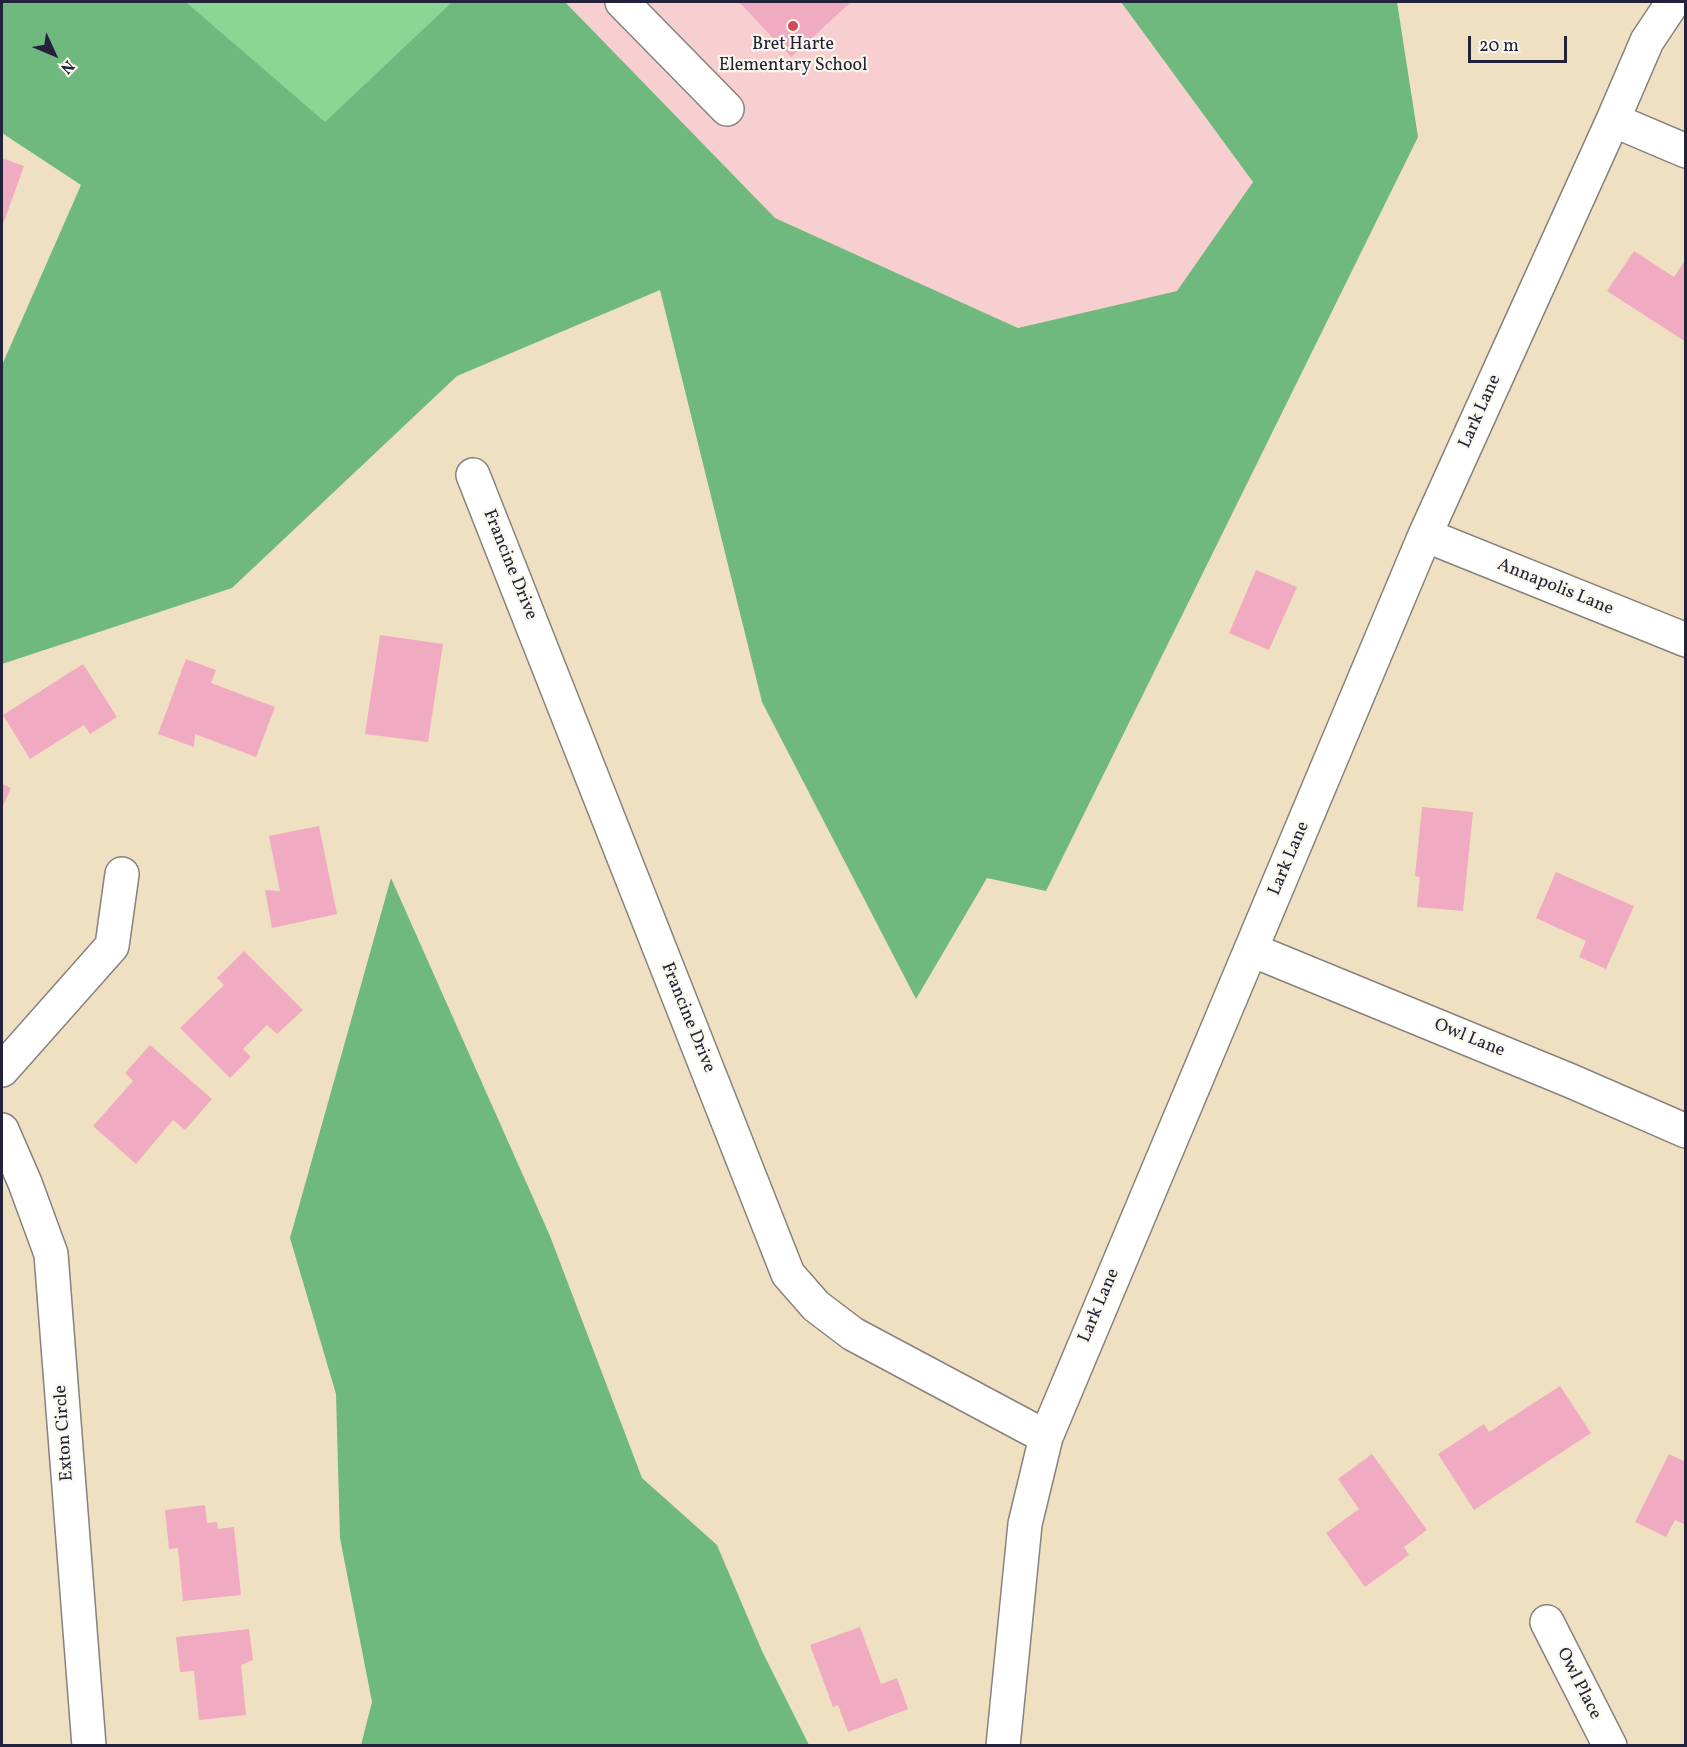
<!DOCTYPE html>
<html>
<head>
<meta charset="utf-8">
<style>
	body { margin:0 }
	#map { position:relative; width:1687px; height:1747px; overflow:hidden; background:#efe0c1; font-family:Vollkorn,serif }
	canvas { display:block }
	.frame { position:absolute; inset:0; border:3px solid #22223b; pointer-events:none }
	.north { position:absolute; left:24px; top:24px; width:60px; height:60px; -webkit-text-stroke:4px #fbf7ec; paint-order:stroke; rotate:134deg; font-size:16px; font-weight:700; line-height:24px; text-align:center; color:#22223b }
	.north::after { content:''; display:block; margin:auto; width:21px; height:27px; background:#22223b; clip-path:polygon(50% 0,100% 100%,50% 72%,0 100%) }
	.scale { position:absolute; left:1468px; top:36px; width:99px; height:27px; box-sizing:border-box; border:3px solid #22223b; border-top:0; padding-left:8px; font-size:18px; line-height:21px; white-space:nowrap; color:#22223b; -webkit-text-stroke:4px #fbf7ec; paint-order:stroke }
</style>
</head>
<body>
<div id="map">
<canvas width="1687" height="1747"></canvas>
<div class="frame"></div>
<div class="north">N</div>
<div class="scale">20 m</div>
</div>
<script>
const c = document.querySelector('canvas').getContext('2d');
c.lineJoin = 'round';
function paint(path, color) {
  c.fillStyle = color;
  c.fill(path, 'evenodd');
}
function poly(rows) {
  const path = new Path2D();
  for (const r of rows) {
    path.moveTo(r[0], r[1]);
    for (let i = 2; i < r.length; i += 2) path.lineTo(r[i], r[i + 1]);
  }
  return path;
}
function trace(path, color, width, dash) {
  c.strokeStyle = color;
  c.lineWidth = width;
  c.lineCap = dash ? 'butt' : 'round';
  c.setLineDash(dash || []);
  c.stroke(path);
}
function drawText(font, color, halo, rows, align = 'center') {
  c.font = font + ' Vollkorn,serif';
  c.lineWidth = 4.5;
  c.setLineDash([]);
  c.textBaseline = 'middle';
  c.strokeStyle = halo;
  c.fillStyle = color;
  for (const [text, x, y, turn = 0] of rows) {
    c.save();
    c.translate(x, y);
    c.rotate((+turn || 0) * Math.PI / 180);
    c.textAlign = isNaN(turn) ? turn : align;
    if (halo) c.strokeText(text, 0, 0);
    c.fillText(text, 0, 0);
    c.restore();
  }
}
const built = poly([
	[565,2,1121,2,1253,182,1177,291,1018,328,775,218]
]);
const green = poly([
	[186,2,452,2,325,123]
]);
const forest = poly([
	[2,2,186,2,325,122,452,2,565,2,775,218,1018,328,1177,291,1253,182,1121,2,1397,2,1418,137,1046,891,987,878,916,999,762,702,660,290,457,376,232,588,2,664,2,365,81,185,2,133],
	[391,878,550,1236,642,1478,717,1545,762,1651,809,1745,361,1745,372,1702,340,1538,336,1394,290,1238]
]);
const building = poly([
	[739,2,851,2,791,57],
	[2,158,24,166,2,227],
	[1634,251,1674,277,1686,259,1686,342,1607,291],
	[1256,570,1297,587,1269,650,1229,633],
	[380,635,443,644,428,742,365,734],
	[186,659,216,670,211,683,275,707,256,757,195,734,194,747,158,734],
	[83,664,117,717,90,734,84,725,30,759,3,715],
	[2,784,11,788,2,808],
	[1422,807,1473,812,1463,911,1417,907,1420,877,1415,876],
	[319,826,337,914,272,928,265,890,280,891,269,836],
	[1556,872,1634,906,1606,969,1579,957,1586,941,1536,918],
	[244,951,303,1010,277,1034,267,1025,243,1049,251,1057,230,1078,180,1028,224,985,217,978],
	[150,1045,212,1099,185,1130,173,1120,136,1164,93,1126,133,1081,125,1073],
	[1560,1386,1591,1433,1474,1510,1438,1454,1484,1424,1489,1432],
	[1372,1454,1427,1530,1404,1547,1409,1555,1365,1587,1326,1533,1359,1509,1338,1479],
	[1669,1454,1686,1462,1686,1525,1675,1520,1666,1537,1635,1522],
	[205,1505,207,1523,217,1522,218,1529,234,1527,241,1595,183,1601,178,1548,169,1549,165,1510],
	[860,1627,881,1684,897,1678,908,1709,848,1732,838,1705,833,1707,810,1645],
	[249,1629,253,1660,241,1665,246,1715,199,1720,194,1671,180,1672,176,1637]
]);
const minor = poly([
	[622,2,727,109],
	[1613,120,1686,151],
	[473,475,788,1274,816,1306,853,1334,1046,1437],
	[1425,535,1686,640],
	[1252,950,1571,1081,1686,1131],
	[2,1070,112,946,122,874],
	[2,1130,25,1183,51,1254,89,1746],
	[1547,1622,1610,1746],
	[1003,1746,1025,1524,1046,1437,1425,535,1613,120,1647,41,1673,2]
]);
const markers = [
	[793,26,6,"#d1495b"]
];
const poiNames = [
	["Bret Harte",793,46],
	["Elementary School",793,67]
];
const streetNames = [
	["Lark Lane",1481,412,-66],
	["Francine Drive",509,565,68],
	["Annapolis Lane",1555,588,22],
	["Lark Lane",1290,859,-67],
	["Francine Drive",687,1018,68],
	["Owl Lane",1469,1039,22],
	["Lark Lane",1100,1306,-67],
	["Exton Circle",65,1433,-94],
	["Owl Place",1578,1684,63]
];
paint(built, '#f7cfd1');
paint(green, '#8ad795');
paint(forest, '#6fb87e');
paint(building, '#f0abc2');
trace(minor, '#88817e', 36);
trace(minor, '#fff', 33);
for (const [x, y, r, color] of markers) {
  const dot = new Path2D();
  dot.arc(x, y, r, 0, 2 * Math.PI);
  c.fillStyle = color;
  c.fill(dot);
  trace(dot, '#fbf7ec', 2);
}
drawText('18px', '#22223b', '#fbf7ec', poiNames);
drawText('18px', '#22223b', '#fbf7ec', streetNames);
</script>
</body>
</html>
